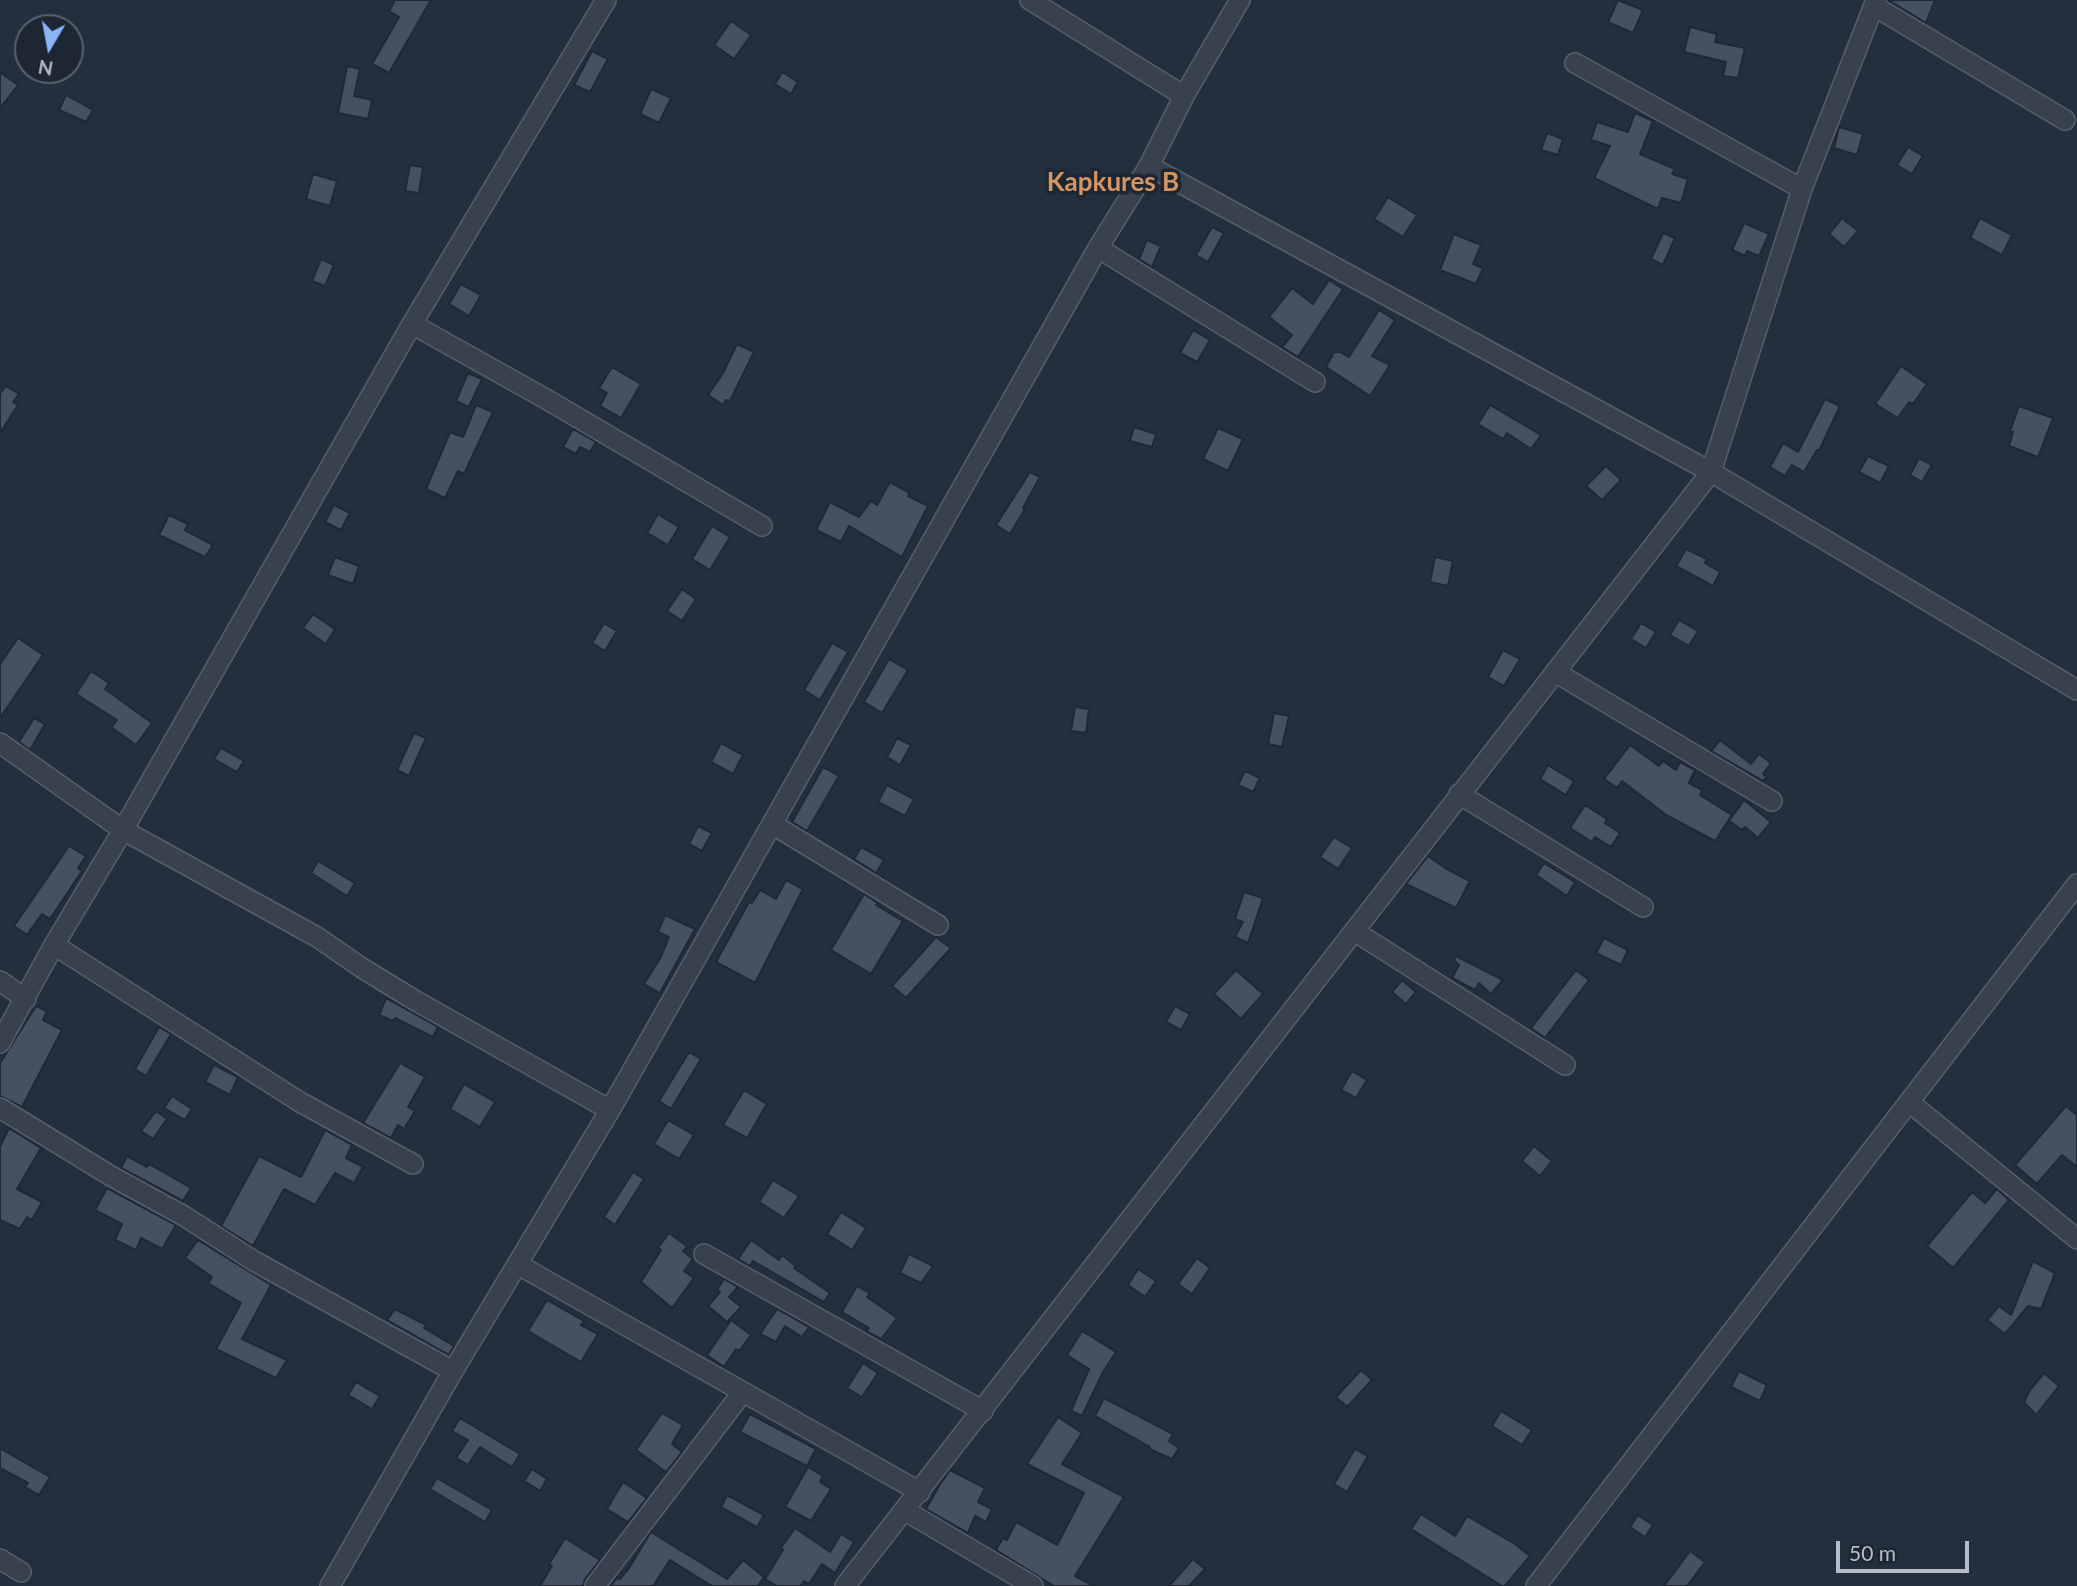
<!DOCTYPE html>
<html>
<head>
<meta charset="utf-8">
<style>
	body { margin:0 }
	#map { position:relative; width:2077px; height:1586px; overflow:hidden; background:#242f3e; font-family:Lato,sans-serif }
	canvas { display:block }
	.north { position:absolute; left:14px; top:14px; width:70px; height:70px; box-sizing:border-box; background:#1d2633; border:2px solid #59626f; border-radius:50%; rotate:190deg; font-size:19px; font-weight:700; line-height:28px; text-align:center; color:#b4bcc9 }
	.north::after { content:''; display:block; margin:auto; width:24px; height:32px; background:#8ab4f8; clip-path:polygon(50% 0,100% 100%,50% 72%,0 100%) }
	.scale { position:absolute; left:1836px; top:1541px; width:133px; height:32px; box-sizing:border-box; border:4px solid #b4bcc9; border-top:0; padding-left:9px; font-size:21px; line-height:24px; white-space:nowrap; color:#b4bcc9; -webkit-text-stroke:5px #1d2633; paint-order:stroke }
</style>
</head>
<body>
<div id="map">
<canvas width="2077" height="1586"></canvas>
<div class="north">N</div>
<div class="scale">50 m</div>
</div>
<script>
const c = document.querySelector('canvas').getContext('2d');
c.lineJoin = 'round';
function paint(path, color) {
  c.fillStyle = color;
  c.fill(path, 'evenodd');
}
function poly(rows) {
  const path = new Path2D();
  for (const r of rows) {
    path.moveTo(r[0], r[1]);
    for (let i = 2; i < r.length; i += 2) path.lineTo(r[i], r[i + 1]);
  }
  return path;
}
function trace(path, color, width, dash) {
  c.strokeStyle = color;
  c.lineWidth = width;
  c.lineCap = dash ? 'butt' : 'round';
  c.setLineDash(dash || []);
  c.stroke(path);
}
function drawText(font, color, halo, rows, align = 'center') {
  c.font = font + ' Lato,sans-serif';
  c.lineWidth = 7;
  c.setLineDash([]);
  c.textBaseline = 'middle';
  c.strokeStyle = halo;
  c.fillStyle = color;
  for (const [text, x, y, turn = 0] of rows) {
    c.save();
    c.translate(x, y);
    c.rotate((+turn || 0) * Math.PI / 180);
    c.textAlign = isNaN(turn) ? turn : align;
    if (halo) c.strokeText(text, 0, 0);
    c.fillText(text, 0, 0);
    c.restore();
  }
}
const building = poly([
	[395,0,431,0,389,73,372,64,399,17,389,11,395,0],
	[1618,0,1643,10,1633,33,1608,22,1618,0],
	[1888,0,1935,0,1926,23,1888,0],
	[731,21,751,35,734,59,714,45,731,21],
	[1690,27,1717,34,1715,42,1745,48,1738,78,1723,76,1726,62,1684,52,1690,27],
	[592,51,608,59,590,92,574,85,592,51],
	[347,66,360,69,354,96,372,100,368,119,338,113,347,66],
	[0,72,18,85,0,108,0,72],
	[782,72,798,82,791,94,775,84,782,72],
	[651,89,671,98,659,123,640,114,651,89],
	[66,95,93,110,86,122,59,110,66,95],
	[1635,113,1653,121,1640,154,1675,169,1672,174,1688,179,1681,203,1662,198,1658,209,1594,178,1610,146,1591,140,1597,122,1628,132,1635,113],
	[1839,127,1863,134,1857,155,1834,148,1839,127],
	[1547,133,1563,139,1558,155,1541,150,1547,133],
	[1908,147,1923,156,1912,174,1897,165,1908,147],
	[410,165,423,167,419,193,405,191,410,165],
	[313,174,337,181,330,206,306,199,313,174],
	[1388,197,1417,215,1403,237,1374,219,1388,197],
	[1842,218,1858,231,1844,247,1829,234,1842,218],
	[1980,218,2012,235,2002,255,1970,238,1980,218],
	[1744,223,1769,234,1759,256,1747,251,1745,256,1732,250,1744,223],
	[1212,227,1224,233,1208,262,1196,255,1212,227],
	[1663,233,1675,238,1663,265,1651,259,1663,233],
	[1454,234,1481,245,1473,264,1483,268,1476,284,1440,270,1454,234],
	[1147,240,1161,246,1152,267,1139,259,1147,240],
	[321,259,334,265,325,286,312,281,321,259],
	[1329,280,1343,289,1298,357,1282,347,1292,335,1269,317,1292,288,1313,304,1329,280],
	[461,284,481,295,469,316,449,304,461,284],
	[1379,310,1395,320,1372,356,1390,365,1370,396,1326,367,1334,352,1340,352,1349,357,1379,310],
	[1193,330,1210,340,1197,362,1180,353,1193,330],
	[737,344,754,352,730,401,726,400,723,405,708,395,723,373,737,344],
	[1901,366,1927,384,1913,404,1909,402,1898,418,1875,404,1901,366],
	[612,367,641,384,621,418,600,406,607,393,599,388,612,367],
	[468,373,482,379,469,407,456,401,468,373],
	[6,386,19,394,13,402,18,405,0,433,0,393,6,386],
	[1825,399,1840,406,1819,451,1817,450,1804,472,1792,465,1785,476,1770,467,1783,443,1798,452,1825,399],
	[476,405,493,412,464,474,458,471,445,498,426,489,450,432,463,437,476,405],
	[1490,405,1541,435,1531,449,1507,433,1503,439,1478,424,1490,405],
	[2019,406,2053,418,2038,457,2009,446,2013,432,2010,431,2019,406],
	[1134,427,1156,434,1152,447,1130,441,1134,427],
	[1218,428,1243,439,1228,471,1203,459,1218,428],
	[573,429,596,442,590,452,580,447,576,454,563,447,573,429],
	[1868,456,1889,466,1880,483,1859,472,1868,456],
	[1919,458,1932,465,1922,482,1910,475,1919,458],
	[1606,466,1621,480,1602,500,1586,486,1606,466],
	[1030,472,1040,477,1023,508,1025,509,1010,534,996,525,1030,472],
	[890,482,910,493,908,496,928,506,902,557,849,526,841,542,816,530,830,502,859,517,871,501,877,505,890,482],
	[334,505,350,513,341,530,325,522,334,505],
	[658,514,679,527,668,545,647,533,658,514],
	[169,515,188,524,185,530,213,545,205,557,159,535,169,515],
	[712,526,730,537,710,570,692,559,712,526],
	[1686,549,1707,559,1705,563,1720,572,1713,586,1676,566,1686,549],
	[335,557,359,566,353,584,328,575,335,557],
	[1435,557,1453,561,1448,586,1430,582,1435,557],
	[682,589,696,599,682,621,667,611,682,589],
	[313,614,335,629,326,644,303,628,313,614],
	[1679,620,1698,631,1689,646,1670,635,1679,620],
	[604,623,617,631,605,651,592,643,604,623],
	[1641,623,1656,632,1646,648,1631,639,1641,623],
	[18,638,43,655,0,718,0,664,18,638],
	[832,643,848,652,820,700,804,690,832,643],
	[1503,650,1520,659,1504,686,1488,677,1503,650],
	[889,659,908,670,882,713,864,702,889,659],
	[91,671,109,683,105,689,152,723,136,745,111,727,117,720,76,694,91,671],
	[1075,707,1089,709,1086,733,1071,731,1075,707],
	[1274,713,1289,716,1282,747,1268,744,1274,713],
	[34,718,45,724,30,750,19,742,34,718],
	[414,733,426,738,409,776,397,770,414,733],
	[897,738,911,745,900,765,887,757,897,738],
	[1720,740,1751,764,1759,754,1771,763,1763,774,1767,777,1763,781,1711,751,1720,740],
	[721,743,743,755,733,774,711,762,721,743],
	[1630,745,1659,766,1663,761,1676,770,1680,762,1695,770,1689,783,1702,790,1700,795,1732,815,1715,841,1666,815,1622,781,1617,788,1604,779,1630,745],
	[221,748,244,761,237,772,214,759,221,748],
	[1548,765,1574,781,1566,795,1540,779,1548,765],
	[823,767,839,776,807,831,792,822,823,767],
	[1245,771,1260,778,1253,792,1238,785,1245,771],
	[887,785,914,799,905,816,878,802,887,785],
	[1744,800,1771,822,1758,838,1745,827,1742,830,1729,821,1744,800],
	[1585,805,1607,819,1605,823,1620,833,1611,847,1595,837,1592,842,1570,828,1585,805],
	[698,826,712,833,702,851,689,844,698,826],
	[1334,837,1352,848,1338,869,1320,857,1334,837],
	[69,846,86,856,78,868,82,871,50,919,42,914,27,935,14,926,69,846],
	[861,847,884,860,876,873,854,859,861,847],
	[1428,856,1445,868,1470,881,1456,908,1406,884,1428,856],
	[318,861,355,883,347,896,311,873,318,861],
	[1544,863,1575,882,1567,896,1536,875,1544,863],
	[786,880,803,889,755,983,716,962,749,902,752,903,760,890,776,899,786,880],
	[1244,892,1263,898,1248,943,1235,937,1243,922,1235,919,1244,892],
	[864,894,878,903,876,905,903,921,871,974,831,950,864,894],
	[665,915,695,929,660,993,644,984,661,957,669,937,658,932,665,915],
	[936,937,951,948,906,998,892,986,936,937],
	[1604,938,1628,950,1621,965,1596,953,1604,938],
	[1456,956,1503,980,1491,994,1479,983,1475,990,1452,978,1459,965,1454,960,1456,956],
	[1236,970,1263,994,1241,1019,1214,994,1236,970],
	[1576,970,1589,980,1545,1038,1531,1028,1576,970],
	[1402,980,1416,992,1406,1004,1392,992,1402,980],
	[386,998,438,1027,433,1037,395,1018,393,1021,379,1015,386,998],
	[36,1006,47,1011,43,1020,62,1030,22,1107,0,1096,0,1063,36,1006],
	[1175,1006,1190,1014,1181,1030,1166,1022,1175,1006],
	[159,1027,171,1034,146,1076,135,1069,159,1027],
	[689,1052,701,1059,671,1109,659,1101,689,1052],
	[400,1063,425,1077,408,1107,415,1111,404,1129,398,1125,391,1138,363,1123,400,1063],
	[214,1065,238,1077,230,1095,205,1082,214,1065],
	[1352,1071,1367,1080,1356,1098,1341,1090,1352,1071],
	[464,1084,495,1102,480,1127,450,1109,464,1084],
	[744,1090,767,1104,747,1138,723,1125,744,1090],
	[172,1096,192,1109,185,1120,164,1108,172,1096],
	[2066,1106,2077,1115,2077,1167,2062,1155,2037,1184,2015,1165,2066,1106],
	[156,1111,167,1119,153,1139,141,1131,156,1111],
	[668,1120,694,1135,679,1159,654,1144,668,1120],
	[9,1128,41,1148,17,1189,42,1202,32,1220,27,1217,20,1229,0,1220,0,1147,9,1128],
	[325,1130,352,1145,346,1158,363,1167,354,1183,335,1173,315,1205,284,1189,253,1246,221,1226,259,1156,301,1177,325,1130],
	[1534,1146,1552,1161,1540,1176,1522,1161,1534,1146],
	[127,1156,147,1167,149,1164,191,1188,183,1201,121,1168,127,1156],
	[633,1172,644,1179,615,1225,604,1217,633,1172],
	[773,1180,799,1196,784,1218,759,1202,773,1180],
	[107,1188,176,1225,162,1249,141,1238,136,1250,115,1240,122,1224,95,1210,107,1188],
	[1997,1189,2009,1200,1953,1268,1927,1246,1972,1192,1985,1203,1997,1189],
	[841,1212,866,1228,852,1250,827,1234,841,1212],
	[669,1233,687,1246,683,1251,693,1259,684,1271,694,1278,672,1308,641,1282,661,1250,658,1248,669,1233],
	[198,1240,271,1285,242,1339,287,1360,276,1378,216,1349,241,1303,208,1283,212,1277,185,1258,198,1240],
	[751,1240,779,1260,782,1255,796,1266,794,1268,830,1293,824,1302,753,1261,750,1266,738,1259,751,1240],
	[909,1254,933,1266,921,1283,900,1273,909,1254],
	[1197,1258,1210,1268,1192,1294,1178,1284,1197,1258],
	[2033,1261,2055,1273,2041,1309,2028,1306,2005,1334,1987,1320,1999,1306,2011,1315,2033,1261],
	[1138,1269,1156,1281,1145,1297,1128,1285,1138,1269],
	[724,1279,738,1287,729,1297,741,1307,727,1322,708,1306,720,1292,717,1290,724,1279],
	[857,1286,870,1293,867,1297,897,1318,881,1339,866,1331,869,1328,842,1312,857,1286],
	[547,1300,584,1321,581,1325,598,1334,581,1362,528,1331,547,1300],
	[395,1309,426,1325,424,1328,454,1346,449,1355,387,1320,395,1309],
	[777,1309,809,1327,802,1337,785,1326,776,1342,760,1334,777,1309],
	[731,1320,751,1335,739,1351,736,1349,724,1367,707,1355,731,1320],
	[1082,1331,1116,1352,1103,1372,1082,1416,1071,1411,1089,1369,1067,1355,1082,1331],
	[863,1363,878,1373,862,1397,847,1388,863,1363],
	[1361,1370,1372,1380,1347,1407,1336,1397,1361,1370],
	[1739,1371,1767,1385,1760,1401,1731,1387,1739,1371],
	[2044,1373,2059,1386,2036,1415,2024,1402,2030,1390,2044,1373],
	[356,1382,380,1396,372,1409,348,1395,356,1382],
	[1104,1398,1173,1434,1169,1441,1179,1448,1172,1459,1149,1449,1150,1447,1095,1416,1104,1398],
	[1501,1411,1532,1430,1522,1445,1492,1426,1501,1411],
	[662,1413,683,1425,672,1444,682,1452,666,1472,636,1450,662,1413],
	[750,1414,816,1449,807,1466,740,1432,750,1414],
	[1058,1417,1082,1433,1062,1464,1124,1497,1075,1576,1094,1586,1054,1586,996,1550,1003,1538,1007,1540,1016,1522,1057,1545,1084,1493,1027,1464,1058,1417],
	[460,1418,520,1454,512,1467,480,1447,468,1465,456,1458,468,1440,452,1431,460,1418],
	[0,1448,50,1477,39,1495,25,1487,28,1483,0,1468,0,1448],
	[1355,1449,1368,1456,1347,1492,1334,1484,1355,1449],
	[808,1467,823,1476,820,1482,831,1489,811,1521,785,1507,808,1467],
	[532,1469,547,1479,540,1491,524,1481,532,1469],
	[950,1470,985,1488,978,1502,992,1509,986,1522,975,1516,968,1533,926,1509,939,1486,950,1470],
	[437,1478,492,1510,485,1522,430,1489,437,1478],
	[623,1482,647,1498,628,1522,607,1509,623,1482],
	[727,1495,764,1515,757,1527,721,1507,727,1495],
	[1421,1514,1455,1536,1467,1516,1515,1544,1530,1556,1505,1586,1502,1586,1411,1529,1421,1514],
	[1638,1515,1653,1525,1645,1537,1630,1527,1638,1515],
	[795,1528,830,1552,841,1534,854,1542,835,1573,822,1564,809,1584,804,1581,800,1586,777,1586,765,1579,783,1550,781,1548,795,1528],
	[651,1532,727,1579,743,1560,764,1577,758,1586,712,1586,670,1560,653,1586,610,1586,617,1578,620,1579,629,1568,651,1532],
	[565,1538,600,1560,585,1579,583,1586,540,1586,552,1566,549,1564,565,1538],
	[1690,1551,1705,1562,1687,1586,1664,1586,1690,1551],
	[1193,1559,1205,1569,1189,1586,1169,1586,1193,1559]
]);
const minor = poly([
	[1030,0,1184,96],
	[1874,6,2065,120],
	[1575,63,1802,189],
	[1149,166,1711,472,2077,690],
	[1098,248,1315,382],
	[412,324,546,399,762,526],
	[1555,672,1772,801],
	[0,743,123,830,317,937,362,968,416,1001,610,1110],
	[1459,794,1643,907],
	[772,824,938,925],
	[1354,931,1565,1065],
	[54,945,300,1102,413,1164],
	[0,981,26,999],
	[0,1043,54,945,123,830,412,324,606,0],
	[1909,1102,2077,1239],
	[0,1108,111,1176,184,1216,254,1261,453,1371],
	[704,1254,983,1411],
	[517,1264,920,1492],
	[904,1510,1033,1586],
	[0,1559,21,1572],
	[330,1586,453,1371,610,1110,1098,248,1149,166,1184,96,1240,0],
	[595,1586,742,1393],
	[845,1586,1711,472,1802,189,1876,0],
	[1536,1586,2077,884]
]);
const quarterNames = [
	["Kapkures B",1113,183]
];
paint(building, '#455162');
trace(building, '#1f2835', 2);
trace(minor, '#565f6c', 22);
trace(minor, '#38414e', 19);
drawText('bold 26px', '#d59563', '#1d2633', quarterNames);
</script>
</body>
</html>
